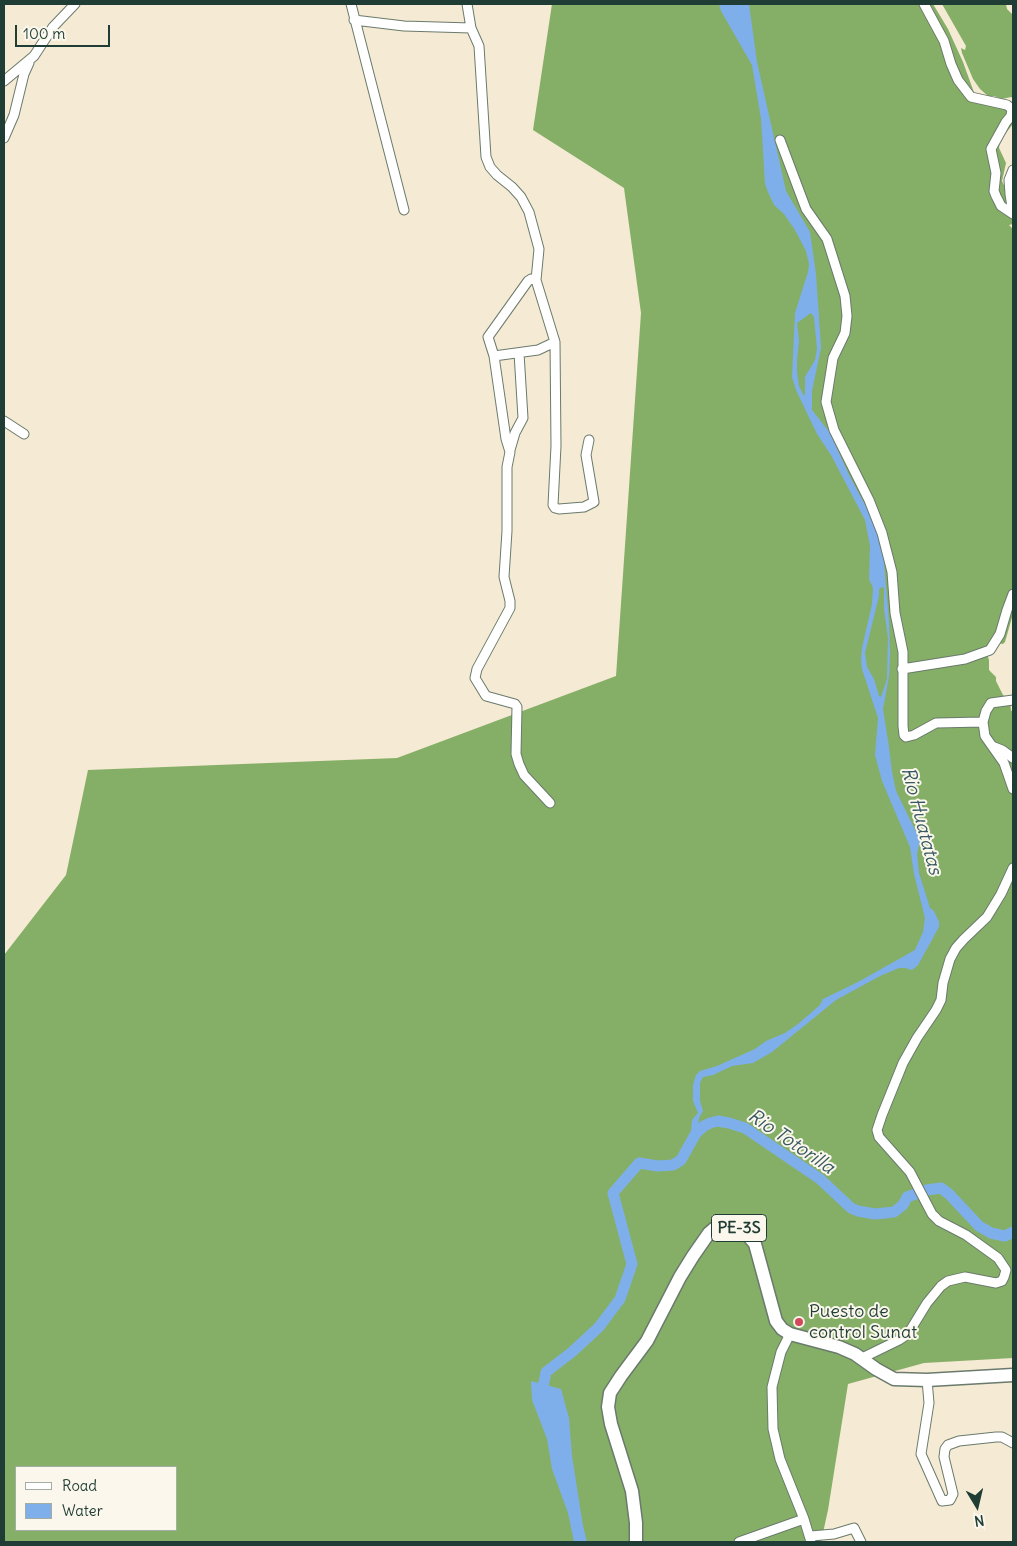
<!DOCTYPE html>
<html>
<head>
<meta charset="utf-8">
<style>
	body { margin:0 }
	#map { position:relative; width:1017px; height:1546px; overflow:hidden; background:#f5ead3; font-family:Delius,sans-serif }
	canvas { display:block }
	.frame { position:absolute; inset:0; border:5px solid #1f3d34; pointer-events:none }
	.legend { position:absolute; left:15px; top:1466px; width:162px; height:65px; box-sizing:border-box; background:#fbf7ec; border:1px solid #a3ada2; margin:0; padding:6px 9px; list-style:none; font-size:15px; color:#1f3d34 }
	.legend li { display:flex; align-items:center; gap:10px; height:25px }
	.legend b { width:25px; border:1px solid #a3ada2 }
	.north { position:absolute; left:952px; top:1481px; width:50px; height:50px; -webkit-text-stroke:4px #fbf7ec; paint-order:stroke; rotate:171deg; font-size:14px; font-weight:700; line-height:20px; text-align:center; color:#1f3d34 }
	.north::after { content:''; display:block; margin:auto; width:18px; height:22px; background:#1f3d34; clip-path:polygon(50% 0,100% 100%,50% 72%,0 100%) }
	.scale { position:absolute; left:15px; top:25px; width:95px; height:22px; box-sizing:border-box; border:2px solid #1f3d34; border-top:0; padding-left:6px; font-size:15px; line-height:18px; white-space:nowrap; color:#1f3d34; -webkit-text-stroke:4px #fbf7ec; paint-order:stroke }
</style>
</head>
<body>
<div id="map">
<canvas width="1017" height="1546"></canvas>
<div class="frame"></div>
<ul class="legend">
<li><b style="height:6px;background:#fff"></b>Road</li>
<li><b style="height:14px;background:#7fafea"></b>Water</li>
</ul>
<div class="north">N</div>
<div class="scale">100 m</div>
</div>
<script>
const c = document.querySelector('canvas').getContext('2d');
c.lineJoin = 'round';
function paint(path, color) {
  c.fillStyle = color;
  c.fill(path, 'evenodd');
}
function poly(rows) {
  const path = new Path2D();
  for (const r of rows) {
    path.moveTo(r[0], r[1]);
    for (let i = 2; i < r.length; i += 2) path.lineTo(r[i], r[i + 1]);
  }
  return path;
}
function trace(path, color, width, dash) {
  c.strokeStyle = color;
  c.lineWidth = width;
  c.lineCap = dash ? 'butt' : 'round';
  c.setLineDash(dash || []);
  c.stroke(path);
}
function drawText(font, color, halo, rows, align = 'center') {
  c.font = font + ' Delius,sans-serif';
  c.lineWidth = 4;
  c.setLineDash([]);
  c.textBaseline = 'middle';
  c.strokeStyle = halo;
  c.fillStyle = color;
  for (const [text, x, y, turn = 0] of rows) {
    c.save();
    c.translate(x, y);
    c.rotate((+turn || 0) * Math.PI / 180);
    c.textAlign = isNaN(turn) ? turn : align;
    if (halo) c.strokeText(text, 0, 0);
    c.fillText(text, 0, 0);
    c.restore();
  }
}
const forest = poly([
	[552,4,933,4,948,29,963,62,976,98,1013,107,1013,124,1000,140,999,148,1006,163,1002,181,1013,204,1013,224,1009,225,1013,229,1013,614,1005,642,1003,644,998,643,987,654,989,660,989,670,996,677,996,681,1003,695,1010,700,1011,711,1013,710,1013,1358,924,1363,848,1384,828,1510,821,1542,4,1542,4,955,66,875,88,770,397,758,616,676,641,313,624,188,533,130],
	[16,1467,176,1467,176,1530,16,1530],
	[942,4,1006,4,1007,9,1013,15,1013,98,1011,97,1002,99,994,96,988,96,980,89,973,79,962,53,961,48,965,50,966,46]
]);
const water = poly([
	[719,4,749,4,757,62,786,191,810,232,816,274,821,348,812,391,812,410,830,433,849,475,877,527,883,552,889,622,890,655,889,676,883,709,889,747,892,772,896,791,920,840,917,854,919,873,930,908,934,911,939,922,939,927,918,965,912,970,905,968,899,968,880,976,836,1000,772,1052,753,1063,732,1066,713,1075,703,1077,700,1083,700,1101,703,1111,699,1118,698,1128,691,1133,692,1120,698,1113,693,1101,693,1085,696,1075,700,1071,717,1066,755,1049,766,1041,785,1033,798,1024,820,1005,823,999,858,982,915,950,923,932,925,918,914,874,910,847,882,781,875,755,878,718,862,669,861,659,862,648,872,604,873,588,869,579,870,546,865,520,831,455,817,434,796,390,792,377,795,313,808,272,809,264,806,251,795,230,784,214,774,205,768,192,765,184,761,119,752,65,721,11],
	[811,313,814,317,817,349,815,360,805,377,805,394,804,396,799,386,797,372,797,360,799,341,797,323],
	[882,587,884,588,884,609,888,638,887,679,881,697,879,696,874,679,867,667,865,653,879,596,879,589],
	[531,1381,561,1389,569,1418,572,1456,583,1526,587,1542,574,1542,568,1513,552,1469,547,1439,532,1400]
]);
const river = poly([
	[541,1397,546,1372,572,1352,599,1327,620,1299,632,1264,613,1193,639,1163,658,1166,673,1165,681,1160,696,1133,704,1126,710,1123,718,1121,729,1123,745,1128,820,1179,851,1208,858,1211,875,1214,894,1212,903,1205,907,1197,927,1190,941,1188,949,1194,979,1226,991,1233,1005,1236,1013,1232]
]);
const minor = poly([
	[351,4,404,210],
	[467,4,471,28,479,46,486,157,490,167,497,175,512,187,521,197,529,212,539,249,536,280,555,342,556,446,553,505,555,508,559,509,584,507,594,502,586,455,589,440],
	[924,4,944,41,951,64,958,80,971,97,1007,105,1012,109,1011,116,1006,122,991,149,996,173,994,191,996,196,1001,206,1013,214],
	[354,20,404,26,471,28],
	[4,81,34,56,53,27,75,4],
	[4,138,14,115,24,74,29,63],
	[780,140,806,209,827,239,845,296,847,316,845,333,833,358,826,402,834,430,869,500,882,533,892,572,895,613,903,652,903,726,904,735,906,737,914,735,936,723,983,722],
	[1013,170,1009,180,1010,194,1013,214],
	[536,280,531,279,528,281,488,337,494,356,506,439,510,452,507,467,507,531,504,577,510,601,510,608,477,669,475,678,486,696,515,704,517,707,516,754,519,764,524,775,550,803],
	[494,356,538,350,555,342],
	[4,421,24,434],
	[510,450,515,433,523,418,519,353],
	[902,669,965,659,990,650,1000,634,1007,610,1013,594],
	[1013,700,991,703,986,711,983,722,985,736,1004,763,1013,789],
	[992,746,1002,750,1013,758],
	[790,1334,781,1352,772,1387,773,1429,780,1459,804,1519,811,1542],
	[860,1359,899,1340,908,1334,927,1303,941,1286,948,1281,965,1277,996,1283,1002,1281,1004,1277,1006,1270,998,1258,966,1235,939,1221,932,1214,910,1172,879,1137,877,1130,882,1115,903,1063,917,1038,936,1010,941,1000,943,983,950,959,956,948,964,939,987,917,1001,894,1013,868],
	[927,1380,929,1403,921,1454,942,1501,950,1500,953,1494,944,1457,945,1449,948,1445,959,1441,996,1437,1002,1437,1013,1443],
	[811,1536,834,1534,854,1528,861,1542],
	[739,1542,804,1519]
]);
const highway = poly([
	[636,1542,636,1523,632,1491,611,1424,608,1407,610,1393,621,1376,647,1341,680,1277,693,1256,709,1233,716,1227,733,1225,745,1232,755,1244,776,1321,782,1329,790,1334,839,1347,855,1354,876,1369,894,1379,927,1380,1013,1375]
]);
const markers = [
	[799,1322,5,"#d1495b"]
];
const shields = [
	[739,1228,55]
];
const shieldNames = [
	["PE-3S",739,1228]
];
const poiNames = [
	["Puesto de",809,1312],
	["control Sunat",809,1333]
];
const waterNames = [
	["Rio Huatatas",921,821,75],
	["Rio Totorilla",791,1142,34]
];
paint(forest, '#85af66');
paint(water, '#7fafea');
trace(river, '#7fafea', 11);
trace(minor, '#6a7a6c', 11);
trace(highway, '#6a7a6c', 15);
trace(minor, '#fff', 9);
trace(highway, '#fff', 12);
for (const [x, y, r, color] of markers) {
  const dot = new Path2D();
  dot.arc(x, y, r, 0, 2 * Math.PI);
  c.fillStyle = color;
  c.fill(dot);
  trace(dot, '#fbf7ec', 2);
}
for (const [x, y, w] of shields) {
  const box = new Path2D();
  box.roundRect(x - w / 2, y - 13.5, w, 27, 4);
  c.fillStyle = '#fbf7ec';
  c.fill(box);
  trace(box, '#1f3d34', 1);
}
drawText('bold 16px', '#1f3d34', null, shieldNames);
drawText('18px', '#1f3d34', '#fbf7ec', poiNames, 'left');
drawText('italic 19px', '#375a62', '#fbf7ec', waterNames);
</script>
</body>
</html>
